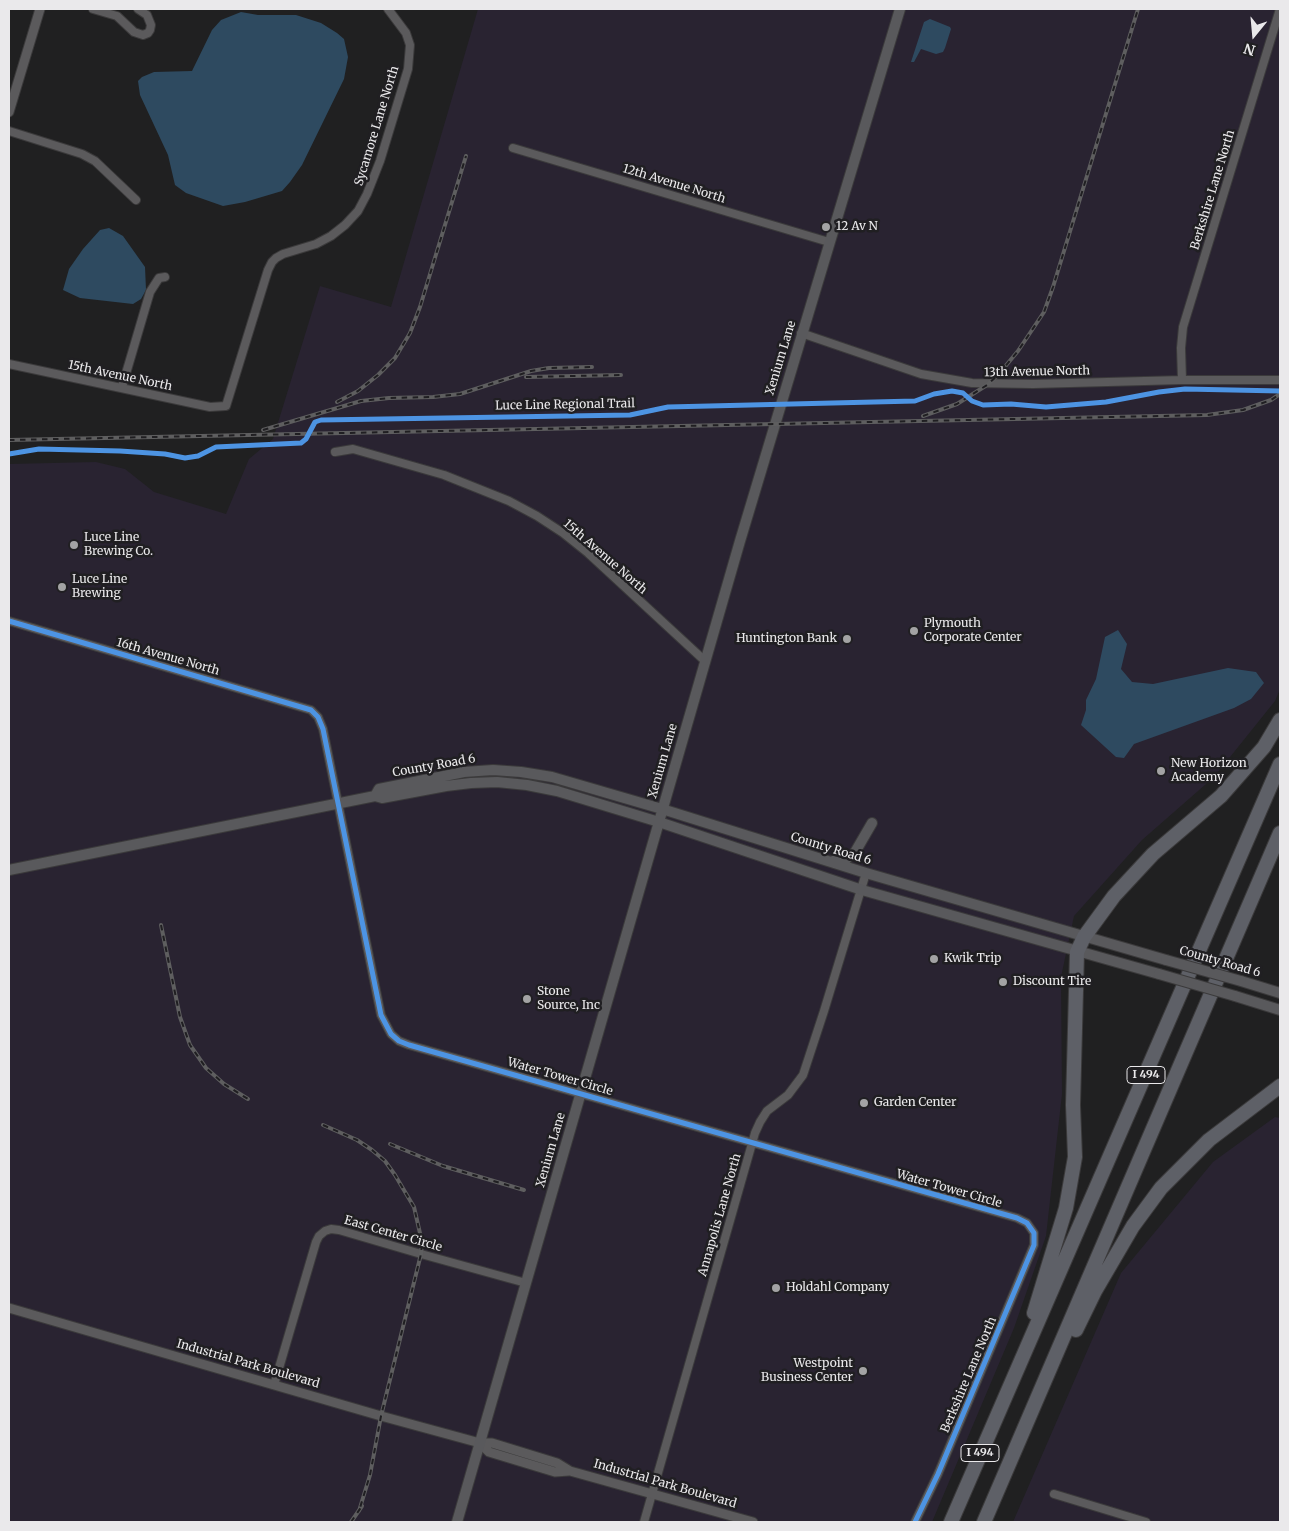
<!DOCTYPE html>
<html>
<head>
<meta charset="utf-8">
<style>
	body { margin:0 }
	#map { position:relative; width:1289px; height:1531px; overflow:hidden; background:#202021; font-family:Merriweather,serif }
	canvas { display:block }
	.frame { position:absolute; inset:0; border:10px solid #eae9eb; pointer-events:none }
	.north { position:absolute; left:1229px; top:10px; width:50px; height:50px; -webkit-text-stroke:4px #201f22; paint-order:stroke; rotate:197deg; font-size:14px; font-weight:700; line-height:20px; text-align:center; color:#eae9eb }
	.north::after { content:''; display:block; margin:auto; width:18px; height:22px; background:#eae9eb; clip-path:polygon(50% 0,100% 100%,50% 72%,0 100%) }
</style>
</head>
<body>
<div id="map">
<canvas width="1289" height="1531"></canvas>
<div class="frame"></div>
<div class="north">N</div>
</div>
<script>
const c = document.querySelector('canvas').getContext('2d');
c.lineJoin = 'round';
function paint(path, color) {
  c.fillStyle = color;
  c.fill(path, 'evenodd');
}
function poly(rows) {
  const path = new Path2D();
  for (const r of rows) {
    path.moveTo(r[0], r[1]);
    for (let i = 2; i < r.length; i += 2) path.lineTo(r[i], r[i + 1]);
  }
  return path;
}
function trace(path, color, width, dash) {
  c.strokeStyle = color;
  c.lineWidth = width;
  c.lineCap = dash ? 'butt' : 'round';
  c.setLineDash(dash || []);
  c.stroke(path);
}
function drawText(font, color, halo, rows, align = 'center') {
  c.font = font + ' Merriweather,serif';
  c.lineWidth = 5;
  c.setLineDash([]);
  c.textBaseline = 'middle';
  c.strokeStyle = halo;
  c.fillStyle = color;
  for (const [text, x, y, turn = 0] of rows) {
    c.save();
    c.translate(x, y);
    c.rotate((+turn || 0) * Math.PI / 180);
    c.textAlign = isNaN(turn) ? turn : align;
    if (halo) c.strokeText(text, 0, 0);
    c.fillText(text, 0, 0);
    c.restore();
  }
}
const industrial = poly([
	[478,9,1280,9,1280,689,1275,701,1214,777,1142,840,1074,916,1061,977,1062,1094,1046,1236,1014,1328,932,1522,9,1522,9,464,96,462,125,469,154,492,226,514,249,459,273,439,320,286,391,307],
	[1275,1117,1280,1118,1280,1522,1013,1522,1121,1273,1213,1162]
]);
const water = poly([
	[241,12,258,15,296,15,321,23,337,33,344,39,348,57,344,79,302,165,290,182,282,191,245,202,223,206,186,193,175,185,168,155,140,95,138,81,142,77,154,72,192,71,212,30,221,20],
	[930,19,950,27,951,29,945,48,943,52,936,54,921,49,914,62,911,62,924,22],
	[109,228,123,236,145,267,146,290,141,299,133,304,80,298,63,290,69,269,83,249,100,230],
	[1118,630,1127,644,1121,669,1132,682,1153,684,1228,668,1256,672,1264,683,1251,699,1234,708,1134,744,1124,758,1116,757,1081,725,1086,710,1086,700,1096,679,1105,637]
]);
const minor = poly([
	[93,9,117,16,134,32,143,35,148,33,150,30,151,25,147,15,138,9],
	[9,131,82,154,95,161,136,200],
	[513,148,829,242],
	[801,333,921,374,972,383,1033,384,1182,380,1280,380],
	[9,364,210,407,226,406,268,270,272,262,276,258,283,254,316,244,331,236,345,225,358,211,367,194,380,161,408,69,410,45,406,33,388,9],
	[1182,380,1181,348,1183,327,1280,9],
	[122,387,150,292,159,278,165,277],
	[335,452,353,449,444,475,509,501,537,516,563,533,588,553,705,661],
	[9,621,311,710,318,717,323,729,381,1015,391,1034,399,1041,409,1045,1017,1218,1027,1223,1034,1233,1034,1245,938,1474,915,1522],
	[274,1385,316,1242,319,1236,325,1231,331,1229,339,1230,421,1254,526,1283],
	[1054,1494,1146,1522],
	[644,1522,755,1133,760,1122,767,1111,788,1095,803,1075,824,1011,866,873]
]);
const tertiary = poly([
	[9,112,40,9],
	[9,1308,381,1416,480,1443,492,1443,557,1463,570,1471,753,1522],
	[480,1443,489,1452,555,1472,569,1471]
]);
const secondary = poly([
	[375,796,379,789,464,772,493,770,521,772,552,777,662,809,866,873,1166,960],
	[833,861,846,859,854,854,872,823],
	[9,870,375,796,382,798,446,786,471,783,497,782,527,785,557,791,659,822,862,890,1159,974],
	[1241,981,1280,993],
	[1235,996,1280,1010],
	[457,1522,740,541,900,9]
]);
const motorway = poly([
	[1034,1313,1066,1208,1075,1157,1073,1105,1077,952,1084,937,1114,896,1153,854,1221,796,1264,747,1280,720],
	[1076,1330,1095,1291,1133,1226,1161,1188,1209,1140,1280,1086],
	[951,1522,1280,764],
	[984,1522,1280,833]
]);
const rail = poly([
	[526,377,621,375],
	[337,402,358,391,378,375,395,358,410,333,420,307,466,156],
	[923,416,957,404,987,385,998,375,1018,351,1044,312,1053,287,1138,9],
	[263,430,361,401,389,398,433,397,460,394,531,371,549,368,592,367],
	[9,440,1207,415,1243,410,1271,400,1280,394],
	[161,925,180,1017,190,1045,206,1068,224,1084,248,1099],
	[323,1125,357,1140,372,1150,385,1161,395,1175,414,1207,422,1242,421,1254,381,1416,370,1475,359,1511],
	[390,1144,443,1166,524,1190],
	[351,1522,362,1506]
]);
const secondaryBridge = poly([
	[1166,960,1241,981],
	[1159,974,1235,996]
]);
const cycleway = poly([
	[9,454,39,449,120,451,165,454,185,458,198,456,216,447,301,443,306,439,315,422,321,420,630,415,668,407,915,401,934,394,952,391,963,393,972,401,983,405,1011,404,1046,407,1106,402,1159,392,1185,389,1280,391],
	[9,621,311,710,318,717,323,729,381,1015,391,1034,399,1041,409,1045,1017,1218,1027,1223,1034,1233,1034,1245,938,1474,915,1522]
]);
const markers = [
	[826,227,5,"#a3a3a4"],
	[74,545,5,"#a3a3a4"],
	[62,587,5,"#a3a3a4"],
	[914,631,5,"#a3a3a4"],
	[847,639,5,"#a3a3a4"],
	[1161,771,5,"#a3a3a4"],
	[934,959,5,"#a3a3a4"],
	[1003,982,5,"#a3a3a4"],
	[527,999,5,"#a3a3a4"],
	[864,1103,5,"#a3a3a4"],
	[776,1288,5,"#a3a3a4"],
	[863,1371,5,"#a3a3a4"]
];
const shields = [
	[1146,1075,38],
	[980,1453,38]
];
const shieldNames = [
	["I 494",1146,1075],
	["I 494",980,1453]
];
const streetNames = [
	["Sycamore Lane North",377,126,-73],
	["12th Avenue North",674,184,17],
	["Berkshire Lane North",1213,190,-73],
	["Xenium Lane",781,358,-73],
	["13th Avenue North",1037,372,-1],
	["15th Avenue North",120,376,12],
	["Luce Line Regional Trail",565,405,-1],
	["15th Avenue North",605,557,41],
	["16th Avenue North",168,657,16],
	["Xenium Lane",663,761,-74],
	["County Road 6",434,766,-10],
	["County Road 6",831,849,17],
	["County Road 6",1220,962,16],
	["Water Tower Circle",560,1077,16],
	["Xenium Lane",551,1150,-74],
	["Water Tower Circle",949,1189,16],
	["Annapolis Lane North",720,1215,-74],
	["East Center Circle",393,1234,16],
	["Industrial Park Boulevard",248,1364,16],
	["Berkshire Lane North",969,1375,-67],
	["Industrial Park Boulevard",665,1484,16]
];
const poiNames = [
	["12 Av N",836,227],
	["Luce Line",84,538],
	["Brewing Co.",84,552],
	["Luce Line",72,580],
	["Brewing",72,594],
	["Plymouth",924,624],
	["Corporate Center",924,638],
	["Huntington Bank",837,639,"right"],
	["New Horizon",1171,764],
	["Academy",1171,778],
	["Kwik Trip",944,959],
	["Discount Tire",1013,982],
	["Stone",537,992],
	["Source, Inc",537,1006],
	["Garden Center",874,1103],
	["Holdahl Company",786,1288],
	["Westpoint",853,1364,"right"],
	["Business Center",853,1378,"right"]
];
paint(industrial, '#292331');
paint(water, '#2e4a60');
trace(minor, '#3b3a3b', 10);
trace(tertiary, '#3b3a3b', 11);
trace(secondary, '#3b3a3b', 12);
trace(motorway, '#3b3a3b', 16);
trace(minor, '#5b5a5c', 8);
trace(tertiary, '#5b5a5c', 9);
trace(secondary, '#59595c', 10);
trace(motorway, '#5e6067', 14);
trace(rail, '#5e5e5f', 4);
trace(rail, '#201f22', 2, [5.5]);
trace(secondaryBridge, '#3b3a3b', 12, []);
trace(secondaryBridge, '#59595c', 10);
trace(cycleway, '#4d94e3', 5);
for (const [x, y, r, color] of markers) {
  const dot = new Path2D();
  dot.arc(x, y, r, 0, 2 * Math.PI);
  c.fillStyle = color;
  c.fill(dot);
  trace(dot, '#201f22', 2);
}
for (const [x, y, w] of shields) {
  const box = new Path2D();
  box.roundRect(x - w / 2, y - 8.5, w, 17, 4);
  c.fillStyle = '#201f22';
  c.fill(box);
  trace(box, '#eae9eb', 1);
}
drawText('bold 11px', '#eae9eb', null, shieldNames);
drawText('12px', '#eae9eb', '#201f22', streetNames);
drawText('12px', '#eae9eb', '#201f22', poiNames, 'left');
</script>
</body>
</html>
